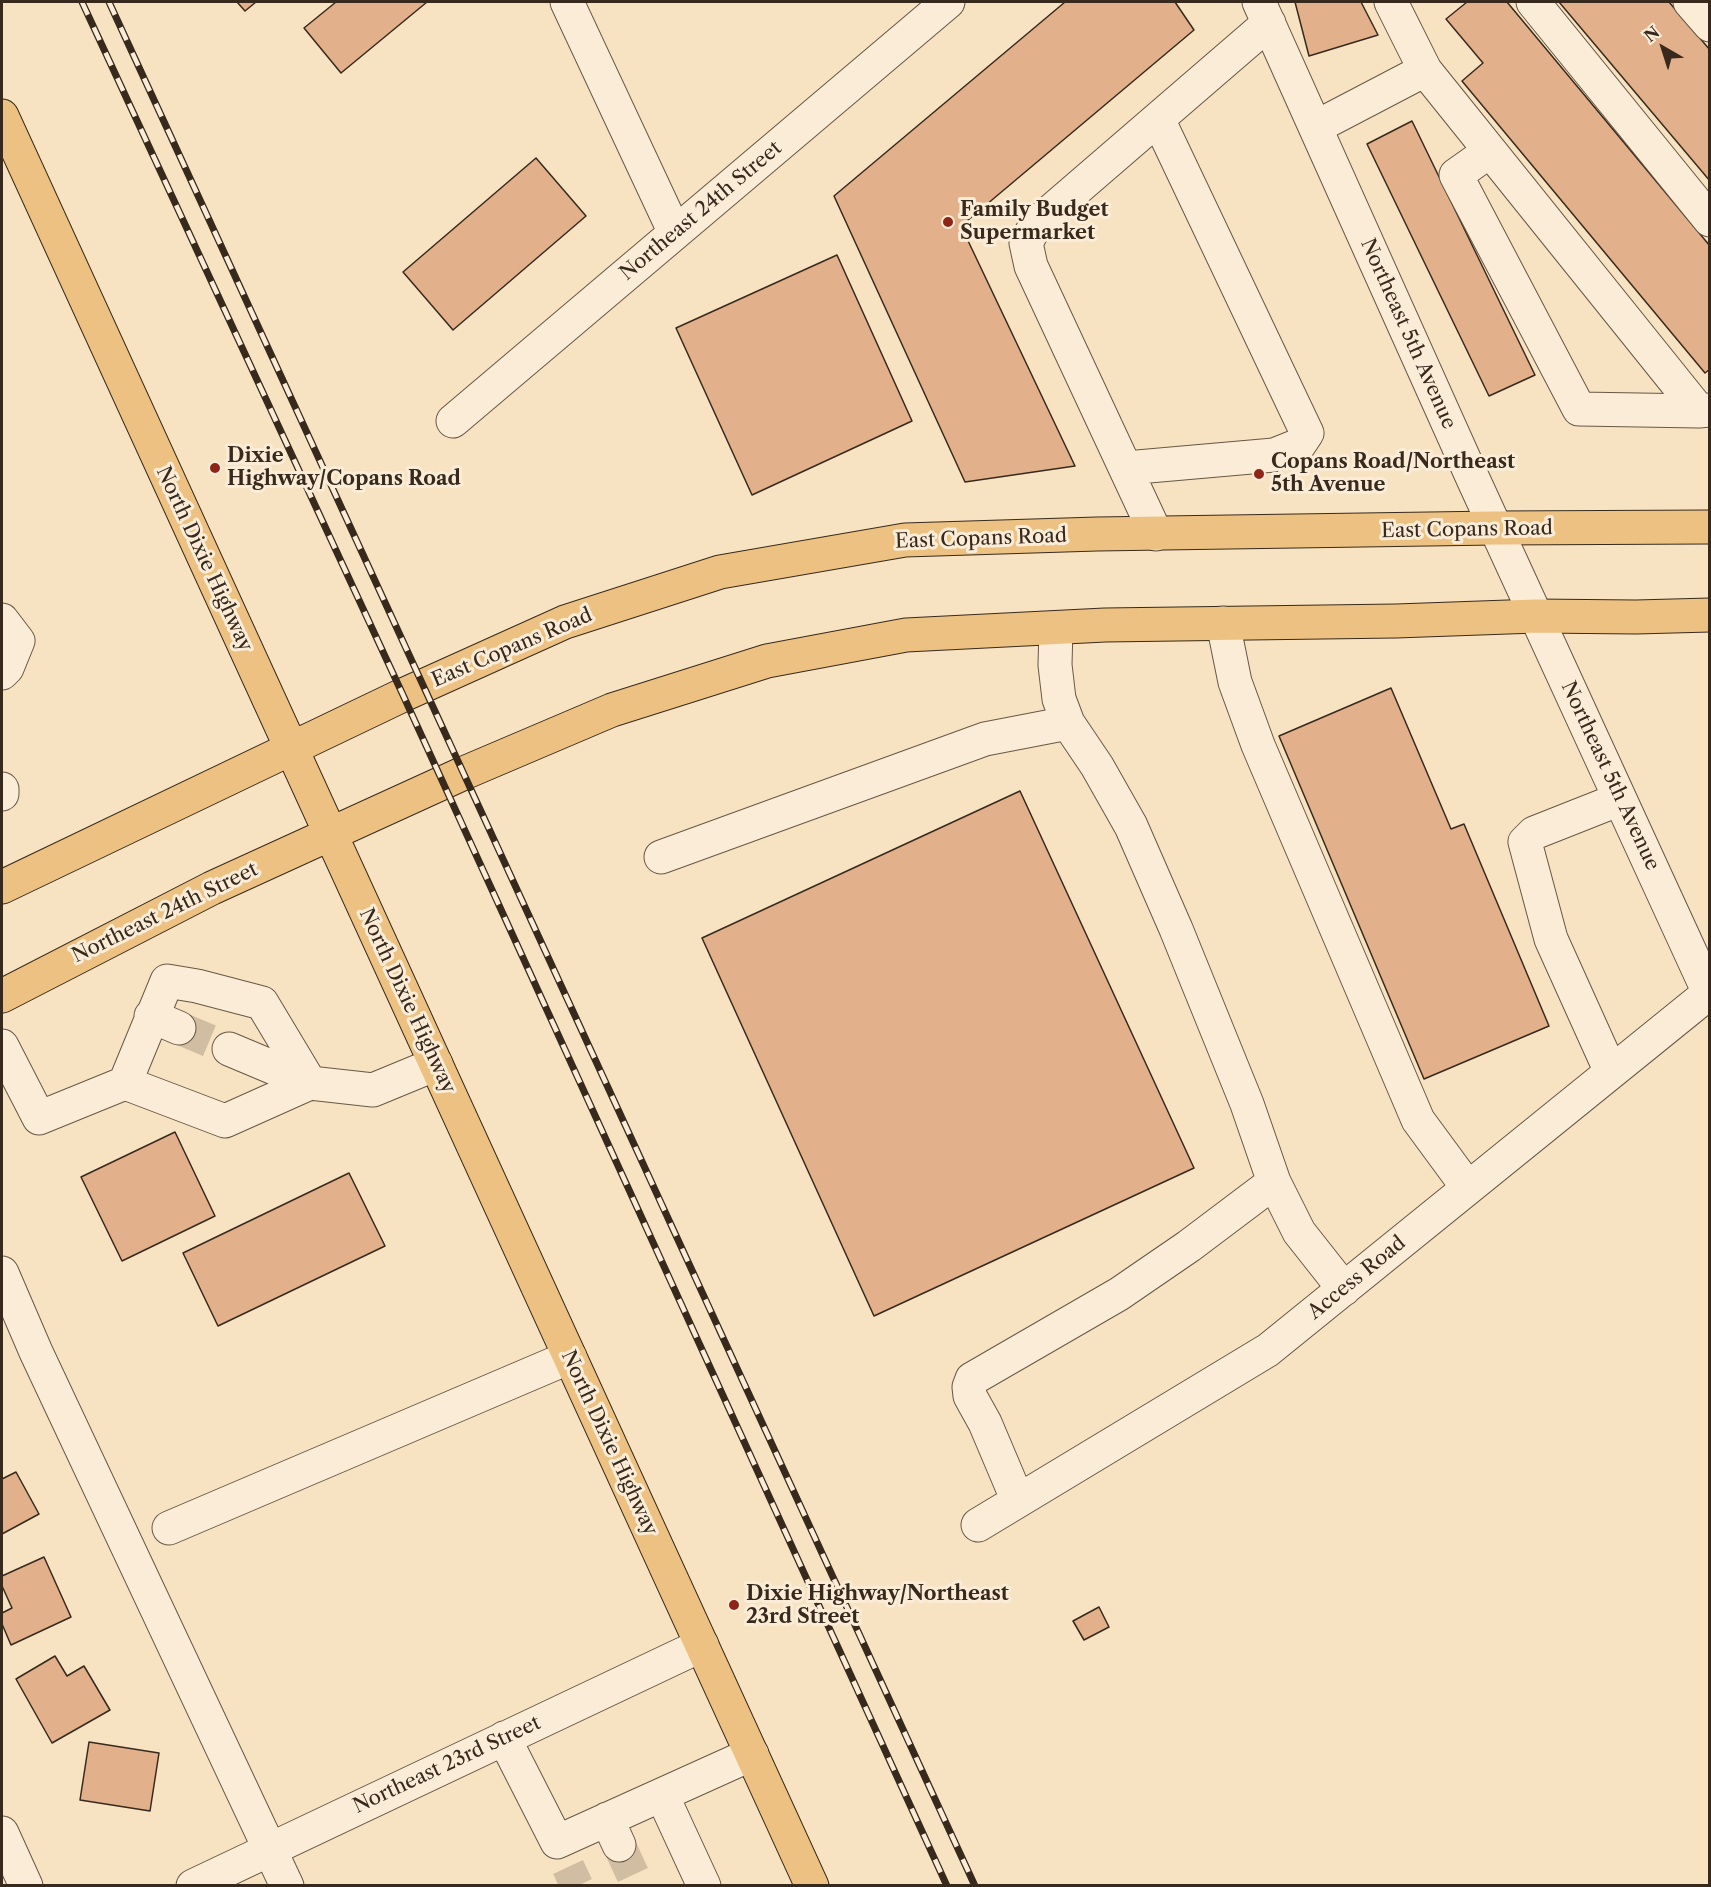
<!DOCTYPE html>
<html>
<head>
<meta charset="utf-8">
<style>
	body { margin:0 }
	#map { position:relative; width:1711px; height:1887px; overflow:hidden; background:#f7e2c2; font-family:"Libre Caslon Text",serif }
	canvas { display:block }
	.frame { position:absolute; inset:0; border:3px solid #372a1d; pointer-events:none }
	.north { position:absolute; left:1633px; top:18px; width:60px; height:60px; -webkit-text-stroke:4px #faecd7; paint-order:stroke; rotate:321deg; font-size:16px; font-weight:700; line-height:24px; text-align:center; color:#372a1d }
	.north::after { content:''; display:block; margin:auto; width:21px; height:27px; background:#372a1d; clip-path:polygon(50% 0,100% 100%,50% 72%,0 100%) }
</style>
</head>
<body>
<div id="map">
<canvas width="1711" height="1887"></canvas>
<div class="frame"></div>
<div class="north">N</div>
</div>
<script>
const c = document.querySelector('canvas').getContext('2d');
c.lineJoin = 'round';
function paint(path, color) {
  c.fillStyle = color;
  c.fill(path, 'evenodd');
}
function poly(rows) {
  const path = new Path2D();
  for (const r of rows) {
    path.moveTo(r[0], r[1]);
    for (let i = 2; i < r.length; i += 2) path.lineTo(r[i], r[i + 1]);
  }
  return path;
}
function trace(path, color, width, dash) {
  c.strokeStyle = color;
  c.lineWidth = width;
  c.lineCap = dash ? 'butt' : 'round';
  c.setLineDash(dash || []);
  c.stroke(path);
}
function drawText(font, color, halo, rows, align = 'center') {
  c.font = font + ' "Libre Caslon Text",serif';
  c.lineWidth = 6;
  c.setLineDash([]);
  c.textBaseline = 'middle';
  c.strokeStyle = halo;
  c.fillStyle = color;
  for (const [text, x, y, turn = 0] of rows) {
    c.save();
    c.translate(x, y);
    c.rotate((+turn || 0) * Math.PI / 180);
    c.textAlign = isNaN(turn) ? turn : align;
    if (halo) c.strokeText(text, 0, 0);
    c.fillText(text, 0, 0);
    c.restore();
  }
}
const building = poly([
	[237,2,256,2,245,11,237,2],
	[336,2,427,2,341,73,304,28,336,2],
	[1065,2,1175,2,1194,30,961,226,1075,466,965,482,834,196,1065,2],
	[1295,2,1361,2,1378,35,1309,56,1295,2],
	[1467,2,1507,2,1710,246,1710,369,1705,373,1462,81,1483,63,1446,19,1467,2],
	[1559,2,1669,2,1710,50,1710,181,1559,2],
	[1412,121,1535,375,1489,396,1367,144,1412,121],
	[536,158,586,216,453,330,403,272,536,158],
	[837,255,912,421,752,495,676,328,837,255],
	[1391,688,1451,829,1464,824,1549,1026,1424,1079,1279,736,1391,688],
	[1020,791,1194,1168,874,1316,702,938,1020,791],
	[175,1132,215,1216,122,1261,81,1177,175,1132],
	[349,1173,385,1246,218,1326,183,1253,349,1173],
	[16,1472,39,1514,2,1534,2,1479,16,1472],
	[44,1557,71,1617,11,1645,2,1624,2,1613,12,1608,2,1586,2,1576,44,1557],
	[1099,1607,1109,1627,1084,1640,1073,1621,1099,1607],
	[55,1656,67,1676,84,1666,110,1710,52,1743,16,1679,55,1656],
	[89,1742,159,1753,150,1811,80,1800,89,1742]
]);
const minorTunnel = poly([
	[179,1028,229,1049],
	[619,1845,638,1886],
	[568,1867,577,1886]
]);
const minor = poly([
	[567,2,675,233],
	[1259,2,1474,481,1710,995],
	[1391,2,1425,70,1699,411,1710,410],
	[1533,2,1710,220],
	[1690,2,1710,25],
	[1316,127,1425,70],
	[1490,151,1456,175,1579,409,1699,411],
	[453,421,948,2],
	[1126,468,1274,455,1299,445,1307,433,1158,119],
	[1156,534,1031,266,1026,243,1036,224,1269,23],
	[2,620,18,641,7,668,2,673],
	[1223,623,1235,682,1258,745,1418,1120,1468,1188],
	[1056,628,1055,665,1059,699,1068,723,1097,766,1131,826,1176,929,1247,1104,1274,1182],
	[2,789,2,794],
	[661,857,985,739,1068,723],
	[151,1016,179,1028],
	[2,1046,39,1118,125,1083,167,981,197,986,262,1003,310,1083,373,1090,436,1064],
	[229,1049,310,1083],
	[1611,1072,1551,939,1525,842,1534,833,1620,799],
	[125,1083,225,1121,310,1083],
	[2,1273,36,1352,287,1886],
	[1018,1501,985,1423,970,1396,969,1387,972,1379,1119,1294,1189,1246,1274,1182,1299,1232,1344,1289],
	[978,1525,1268,1350,1709,993],
	[169,1528,570,1357],
	[504,1738,557,1842,752,1754],
	[662,1795,704,1886],
	[607,1819,619,1845],
	[2,1833,26,1886],
	[193,1886,702,1645]
]);
const major = poly([
	[2,116,812,1886],
	[2,887,403,695,565,622,720,572,905,540,1097,534,1495,528,1710,527],
	[2,996,212,888,464,773,612,710,767,661,906,635,1105,625,1396,621,1536,616,1636,617,1710,615]
]);
const rail = poly([
	[82,2,403,695,947,1886],
	[109,2,975,1886]
]);
const markers = [
	[948,222,6,"#8f2418"],
	[215,468,6,"#8f2418"],
	[1259,474,6,"#8f2418"],
	[734,1605,6,"#8f2418"]
];
const poiNames = [
	["Family Budget",960,210],
	["Supermarket",960,233],
	["Dixie",227,456],
	["Highway/Copans Road",227,479],
	["Copans Road/Northeast",1271,462],
	["5th Avenue",1271,485],
	["Dixie Highway/Northeast",746,1594],
	["23rd Street",746,1617]
];
const streetNames = [
	["Northeast 24th Street",701,211,-40],
	["Northeast 5th Avenue",1408,334,66],
	["East Copans Road",1467,530,-1],
	["East Copans Road",981,539,-2],
	["North Dixie Highway",204,559,65],
	["East Copans Road",512,648,-23],
	["Northeast 5th Avenue",1610,776,65],
	["Northeast 24th Street",165,913,-26],
	["North Dixie Highway",407,1001,65],
	["Access Road",1357,1278,-39],
	["North Dixie Highway",609,1443,65],
	["Northeast 23rd Street",447,1765,-25]
];
paint(building, '#e2b08a');
trace(building, '#372a1d', 1.5);
trace(minorTunnel, '#d1bda1', 33, [33, 16]);
trace(minor, '#675846', 35);
trace(major, '#372a1d', 35);
trace(minor, '#faecd7', 33);
trace(major, '#ecc181', 33);
trace(rail, '#372a1d', 7);
trace(rail, '#faecd7', 4.5, [14]);
for (const [x, y, r, color] of markers) {
  const dot = new Path2D();
  dot.arc(x, y, r, 0, 2 * Math.PI);
  c.fillStyle = color;
  c.fill(dot);
  trace(dot, '#faecd7', 2);
}
drawText('bold 20px', '#372a1d', '#faecd7', poiNames, 'left');
drawText('20px', '#372a1d', '#faecd7', streetNames);
</script>
</body>
</html>
